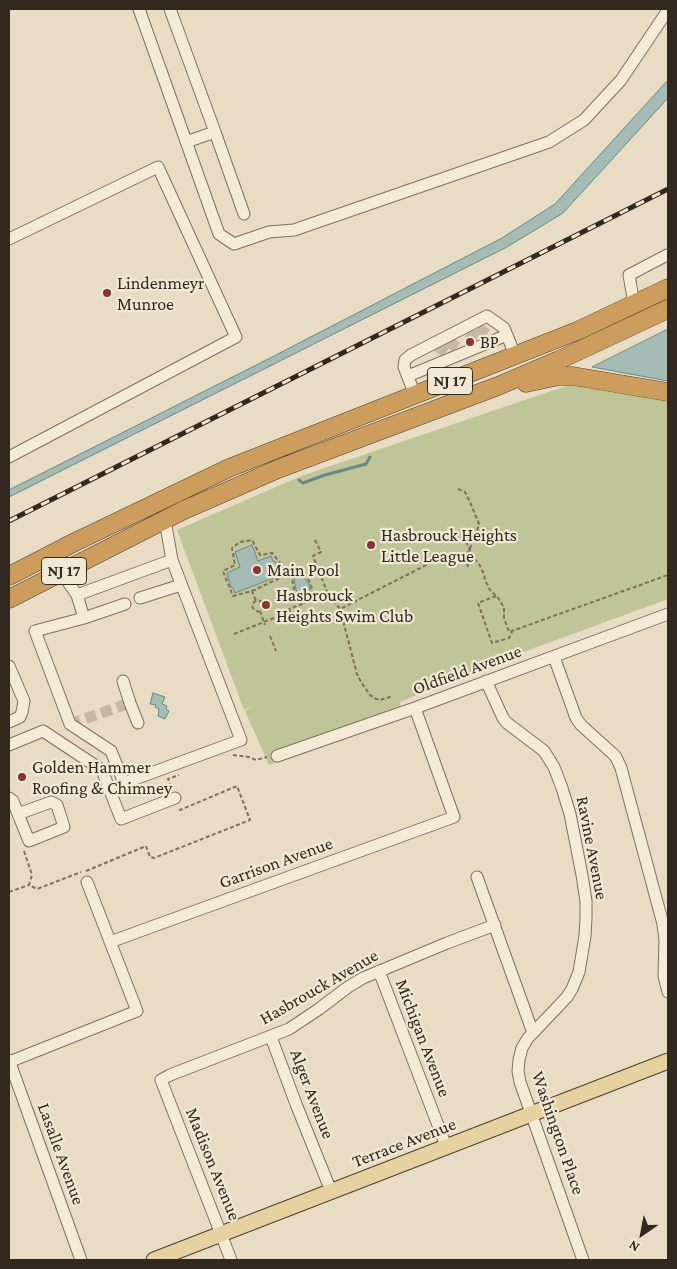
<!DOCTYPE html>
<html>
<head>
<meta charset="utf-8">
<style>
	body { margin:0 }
	#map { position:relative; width:677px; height:1269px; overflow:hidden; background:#e8ddc4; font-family:"Crimson Pro",serif }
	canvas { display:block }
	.frame { position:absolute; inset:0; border:10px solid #32281f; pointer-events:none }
	.north { position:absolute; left:617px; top:1209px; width:50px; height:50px; -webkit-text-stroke:4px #f0e8d2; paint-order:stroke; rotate:213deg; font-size:14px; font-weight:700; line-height:20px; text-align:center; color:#32281f }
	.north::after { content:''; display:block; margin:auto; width:18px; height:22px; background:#32281f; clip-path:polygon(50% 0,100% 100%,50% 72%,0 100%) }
</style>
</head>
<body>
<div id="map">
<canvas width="677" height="1269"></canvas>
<div class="frame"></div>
<div class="north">N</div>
</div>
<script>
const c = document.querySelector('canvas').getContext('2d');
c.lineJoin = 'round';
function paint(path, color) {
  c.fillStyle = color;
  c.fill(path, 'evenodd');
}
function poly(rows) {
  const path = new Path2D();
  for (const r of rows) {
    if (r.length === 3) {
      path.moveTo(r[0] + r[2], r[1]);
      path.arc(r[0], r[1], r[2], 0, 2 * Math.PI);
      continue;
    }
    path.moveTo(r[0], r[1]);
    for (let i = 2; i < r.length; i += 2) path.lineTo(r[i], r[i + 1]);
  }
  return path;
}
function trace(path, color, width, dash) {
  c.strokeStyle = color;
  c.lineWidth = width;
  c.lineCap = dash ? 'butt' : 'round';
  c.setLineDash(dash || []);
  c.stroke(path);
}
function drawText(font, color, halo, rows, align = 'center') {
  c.font = font + ' "Crimson Pro",serif';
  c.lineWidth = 4.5;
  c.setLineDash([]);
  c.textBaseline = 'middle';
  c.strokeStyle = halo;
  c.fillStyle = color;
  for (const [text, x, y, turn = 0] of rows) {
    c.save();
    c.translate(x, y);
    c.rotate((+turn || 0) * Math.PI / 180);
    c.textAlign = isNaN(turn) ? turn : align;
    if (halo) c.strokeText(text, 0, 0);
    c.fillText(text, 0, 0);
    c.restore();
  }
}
const green = poly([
	[572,384,668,399,668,599,502,660,485,668,400,702,402,717,269,765,245,711,255,705,244,710,177,530,301,476]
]);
const water = poly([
	[668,80,668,98,563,213,507,247,9,497,9,490,274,356,502,238,555,204,668,80],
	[668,329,668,381,592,367,668,329],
	[252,545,258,561,271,556,273,561,276,562,278,568,277,571,279,576,235,593,233,588,231,587,227,573,240,567,235,552,252,545],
	[302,575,309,584,311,598,303,601,296,590,294,578,302,575],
	[153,693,165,697,162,704,167,706,166,709,169,711,165,719,158,716,159,709,155,707,156,705,150,704,153,693]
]);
const stream = poly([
	[299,480,303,483,325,475,366,464,370,457]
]);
const minorTunnel = poly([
	[478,328,488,335],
	[468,332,479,339],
	[448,341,459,349],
	[437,346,448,354],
	[70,724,130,703]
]);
const path = poly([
	[458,489,465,492,470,502,479,524,476,535,466,557,468,567],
	[460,530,464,537,473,557,479,564,484,574,485,580,490,590,499,599,504,608,504,618,509,632,668,575],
	[315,540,321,552,313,556,328,594,340,609,442,557],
	[252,591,282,577,281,564,272,553,260,555,252,540,240,542,232,548,235,565,223,571,233,596,252,591,256,601],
	[496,596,478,603,492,643,509,638,512,632],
	[258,606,5.5],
	[289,609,294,621,313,614],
	[340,609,357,674,361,682,370,695,376,699,380,700,393,696],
	[260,611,265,625],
	[234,634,284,614,289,609,302,604,313,599,311,584,304,573,292,578,294,590,302,604],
	[270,636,276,651],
	[233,755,249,757,256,760,267,757],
	[171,787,168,779,179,775],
	[24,851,32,875,29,885,37,889,81,872],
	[86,871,146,846,150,857,154,858,250,820,237,786,180,810,180,808],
	[9,892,29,885]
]);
const minor = poly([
	[139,9,219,234,234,244,269,232,294,230,549,142,584,120,621,80,668,10],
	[170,9,215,132,186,142],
	[215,132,244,214],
	[9,239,158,167,236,337,9,457],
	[634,304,629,275,667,255],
	[408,376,507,335],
	[415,395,404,367,405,360,411,355,487,316,504,328,515,355],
	[165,520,172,560],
	[61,572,77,595,172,560,241,740,124,783,111,751,70,724,35,631,84,618,77,595],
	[140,598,181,585],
	[84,618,125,604],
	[554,657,576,718,581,725,612,753,616,757,621,768,663,924,665,940,664,976,668,992],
	[9,666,24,701,22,712,20,717,9,722],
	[123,681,130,703,138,723],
	[486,681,503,718,507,723,544,751,554,767,562,788,570,814,582,875,586,901,586,918,585,936,579,972,572,989,567,997,528,1038,522,1048,519,1060,518,1071,520,1082,583,1260],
	[9,745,43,731,102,770,121,819,175,798],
	[277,756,415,708,668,614],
	[9,798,13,801,18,814,29,841,64,827,57,805,51,802,18,814],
	[477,877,533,1033],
	[110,942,454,817,415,708],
	[379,971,446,1146],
	[271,1037,296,1104,331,1191],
	[9,1060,81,1260],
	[9,1062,137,1011,87,882],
	[231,1260,221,1234,161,1080,170,1075,289,1029,319,1009,348,987,363,978,447,943,495,925]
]);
const major = poly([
	[154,1260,668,1061]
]);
const highway = poly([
	[526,383,559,376,573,376,668,392],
	[9,576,75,542,229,468,577,331,668,288],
	[9,599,184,510,278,469,498,386,559,360,668,309]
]);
const rail = poly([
	[9,521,668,189]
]);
const markers = [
	[107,293,5,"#873434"],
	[470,342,5,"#873434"],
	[371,545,5,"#873434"],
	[257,570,5,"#873434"],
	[266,605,5,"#873434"],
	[22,777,5,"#873434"]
];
const shields = [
	[450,381,45],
	[64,571,45]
];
const shieldNames = [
	["NJ 17",450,381],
	["NJ 17",64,571]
];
const poiNames = [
	["Lindenmeyr",117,283],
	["Munroe",117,304],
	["BP",480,342],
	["Hasbrouck Heights",381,535],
	["Little League",381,556],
	["Main Pool",267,570],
	["Hasbrouck",276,595],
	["Heights Swim Club",276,616],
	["Golden Hammer",32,767],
	["Roofing & Chimney",32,788]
];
const streetNames = [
	["Oldfield Avenue",467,670,-20],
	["Ravine Avenue",592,848,79],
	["Garrison Avenue",276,863,-20],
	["Hasbrouck Avenue",319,987,-30],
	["Michigan Avenue",423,1038,69],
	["Alger Avenue",312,1094,69],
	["Washington Place",558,1133,71],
	["Terrace Avenue",404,1143,-21],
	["Lasalle Avenue",61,1154,70],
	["Madison Avenue",213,1164,68]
];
paint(green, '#bfc499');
paint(water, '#a5bbb5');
trace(water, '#6d8882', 1);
trace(stream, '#6d8882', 3);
trace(minorTunnel, '#c4b9a3', 11, [11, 5.5]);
trace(minor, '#806f5c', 13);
trace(major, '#4e3e30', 17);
trace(highway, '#4e3e30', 19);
trace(path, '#806f5c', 2, [4, 2.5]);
trace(minor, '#f4ebd6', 11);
trace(major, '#e7d1a0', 15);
trace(highway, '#cd9d5e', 18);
trace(rail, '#32281f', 5);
trace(rail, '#f0e8d2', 3, [9]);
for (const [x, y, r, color] of markers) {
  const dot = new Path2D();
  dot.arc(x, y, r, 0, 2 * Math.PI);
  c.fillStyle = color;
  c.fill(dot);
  trace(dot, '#f0e8d2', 2);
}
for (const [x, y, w] of shields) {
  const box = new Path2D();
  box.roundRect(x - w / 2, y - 13.5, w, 27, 4);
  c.fillStyle = '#f0e8d2';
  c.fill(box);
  trace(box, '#32281f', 1);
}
drawText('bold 16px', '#32281f', null, shieldNames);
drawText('18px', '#32281f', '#f0e8d2', poiNames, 'left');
drawText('18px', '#32281f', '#f0e8d2', streetNames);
</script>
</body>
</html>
